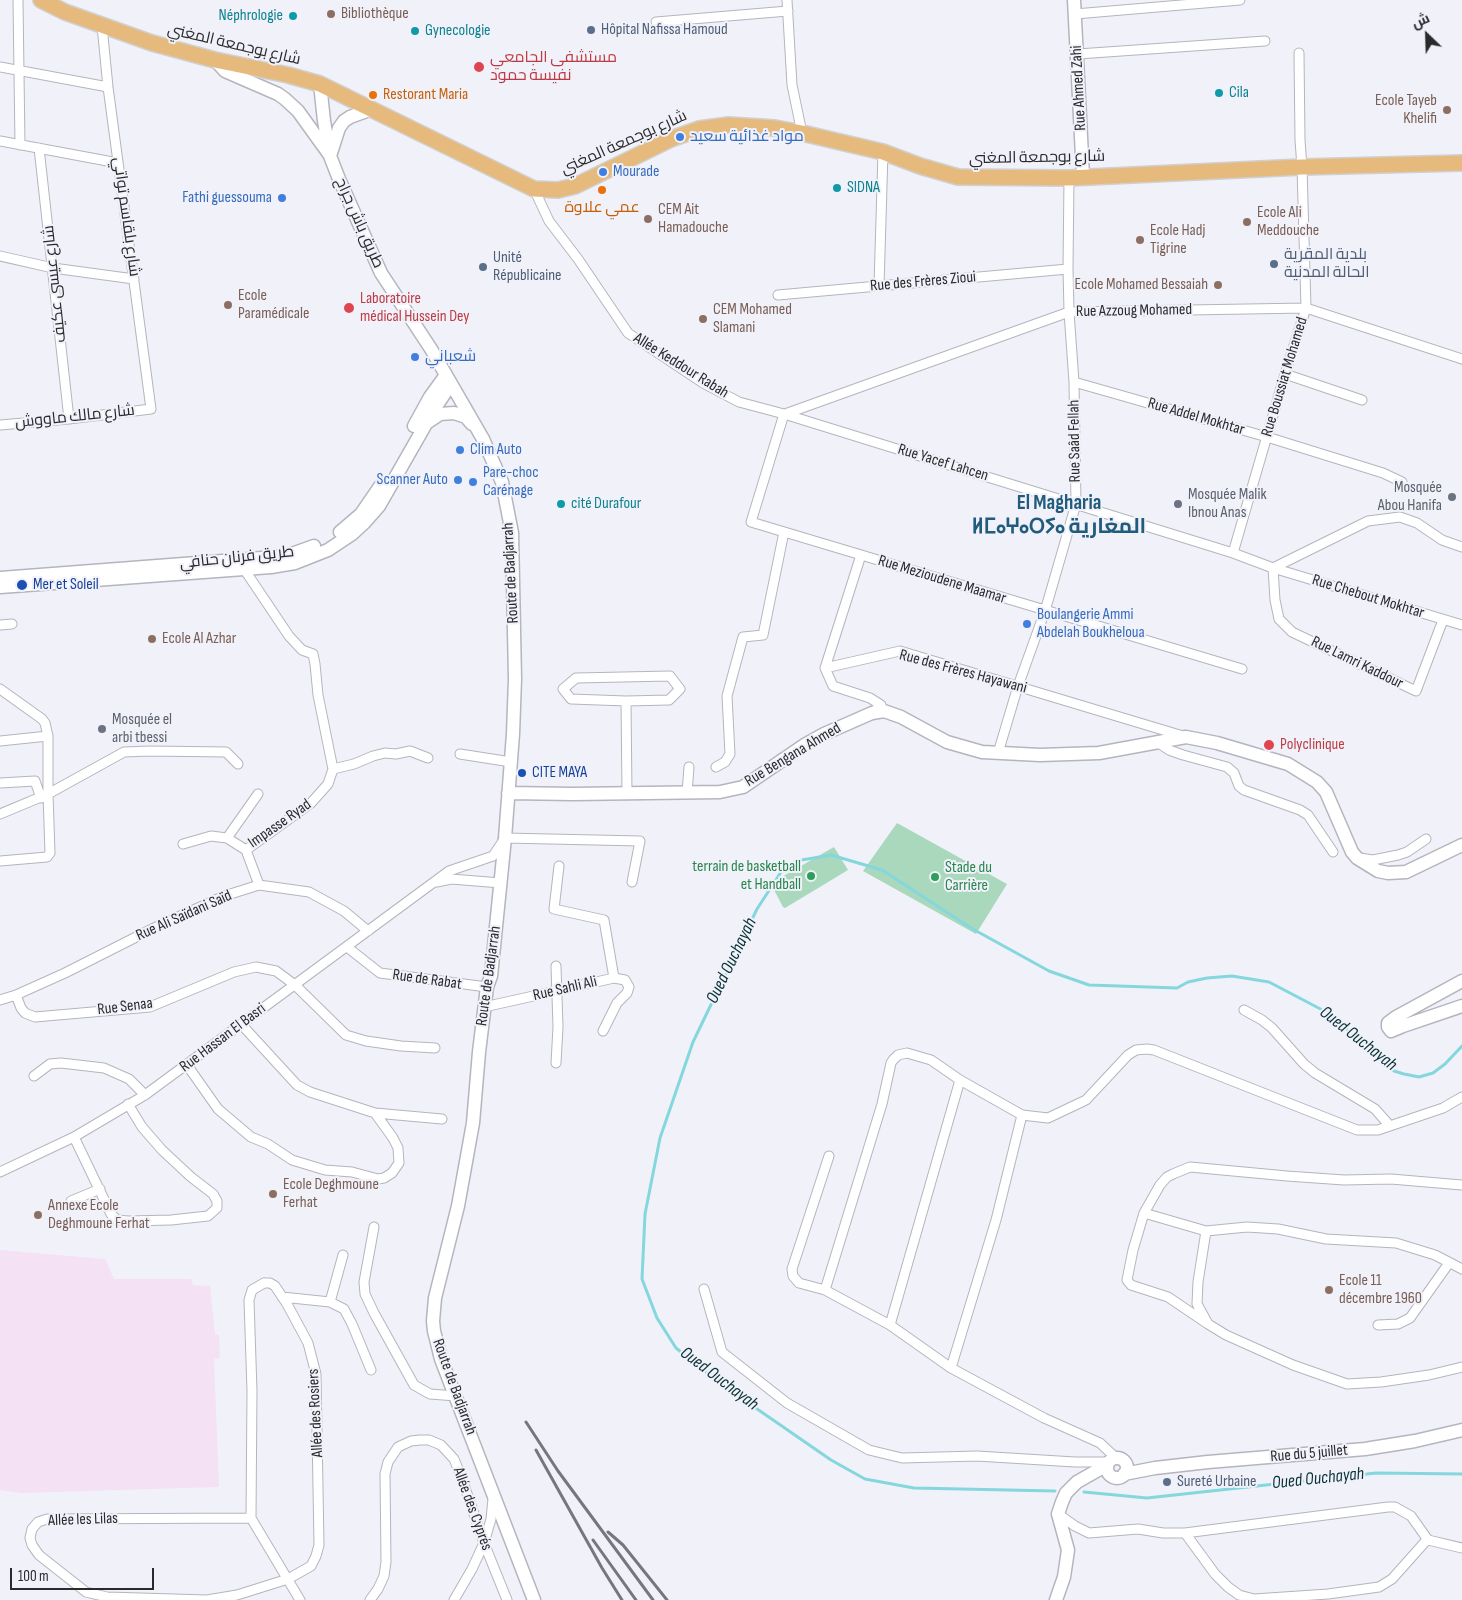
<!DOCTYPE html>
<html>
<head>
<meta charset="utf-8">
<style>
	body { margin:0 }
	#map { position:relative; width:1462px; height:1600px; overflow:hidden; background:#f1f1fa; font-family:"Sofia Sans Condensed",Cairo,sans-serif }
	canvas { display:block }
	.north { position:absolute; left:1402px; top:10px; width:50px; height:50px; -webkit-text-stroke:4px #f1f1fa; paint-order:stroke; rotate:336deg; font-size:14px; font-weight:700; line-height:20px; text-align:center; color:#2a2a2d }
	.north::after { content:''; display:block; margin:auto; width:18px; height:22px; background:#2a2a2d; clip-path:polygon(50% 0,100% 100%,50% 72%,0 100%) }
	.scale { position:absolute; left:10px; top:1568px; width:144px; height:22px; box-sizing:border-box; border:2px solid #2a2a2d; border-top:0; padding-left:6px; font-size:15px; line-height:18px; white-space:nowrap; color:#2a2a2d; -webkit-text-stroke:4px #f1f1fa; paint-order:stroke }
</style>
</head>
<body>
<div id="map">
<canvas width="1462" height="1600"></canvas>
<div class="north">ش</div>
<div class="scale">100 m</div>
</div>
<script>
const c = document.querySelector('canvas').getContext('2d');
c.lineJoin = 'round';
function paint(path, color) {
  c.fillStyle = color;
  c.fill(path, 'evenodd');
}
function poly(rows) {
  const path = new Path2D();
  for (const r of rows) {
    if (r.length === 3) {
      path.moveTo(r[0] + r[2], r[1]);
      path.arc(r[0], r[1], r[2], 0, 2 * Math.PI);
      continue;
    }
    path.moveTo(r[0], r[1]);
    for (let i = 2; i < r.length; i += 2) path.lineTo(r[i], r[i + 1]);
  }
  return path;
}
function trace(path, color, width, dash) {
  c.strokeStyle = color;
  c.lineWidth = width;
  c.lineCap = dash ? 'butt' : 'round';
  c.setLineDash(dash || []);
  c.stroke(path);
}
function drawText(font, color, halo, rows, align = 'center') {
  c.font = font + ' "Sofia Sans Condensed",Cairo,"Noto Sans Tifinagh",sans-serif';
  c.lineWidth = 4;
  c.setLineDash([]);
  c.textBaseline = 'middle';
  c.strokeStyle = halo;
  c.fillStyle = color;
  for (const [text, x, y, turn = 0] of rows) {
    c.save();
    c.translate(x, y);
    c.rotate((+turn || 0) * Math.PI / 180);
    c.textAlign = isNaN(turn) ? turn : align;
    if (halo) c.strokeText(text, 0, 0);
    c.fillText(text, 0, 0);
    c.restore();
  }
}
const commercial = poly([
	[0,1250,105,1259,114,1279,191,1279,193,1285,210,1286,215,1334,219,1335,220,1358,214,1359,219,1487,21,1493,0,1490]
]);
const green = poly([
	[897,823,1007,884,976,934,863,871],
	[834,847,848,870,785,908,783,907,771,884,773,882]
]);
const stream = poly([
	[1055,1491,914,1488,865,1479,831,1460,721,1384,676,1348,657,1318,642,1279,645,1214,660,1138,693,1042,757,909,781,872,796,861,831,855,882,870,971,928,1049,971,1089,985,1177,988,1188,982,1207,978,1232,976,1269,982,1330,1014,1381,1061,1394,1071,1404,1074,1419,1077,1433,1073,1445,1064,1462,1046],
	[1084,1492,1147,1498,1376,1473,1462,1474]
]);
const street = poly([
	[18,0,20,145],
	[787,0,792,85,802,133],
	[1075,14,1240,0],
	[656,22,788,11],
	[1078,54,1265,41],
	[0,67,108,87],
	[0,141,118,163],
	[39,148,69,419],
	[534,189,549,221,578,259,628,333,703,383,739,402,784,414,1233,553,1273,568,1462,625],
	[0,256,53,268,134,279],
	[879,286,883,152],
	[778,295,1068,269],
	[1285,374,1362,400],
	[1074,382,1267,437,1383,473,1402,482],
	[784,414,751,522,1242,669],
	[785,414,1069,312,1306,308,1462,359],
	[0,425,69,419,151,409,108,87,102,26],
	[1233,553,1285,374,1306,308,1302,167,1300,140,1299,53],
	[861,555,825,668,900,651,1183,736],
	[1273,568,1275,600,1279,619,1292,632,1416,691,1443,620],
	[1273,568,1368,521,1400,517,1417,523,1442,540,1462,547],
	[0,625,12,624],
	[825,668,833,686,870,698,881,705,872,713],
	[670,676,680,689,669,700,626,701,571,699,563,689,576,678,670,676],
	[0,689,42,719,45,723,48,736,48,794,124,752,150,751,226,752,238,764],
	[626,701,627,793],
	[0,741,48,736],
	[1157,742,1169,750,1183,755,1227,767,1234,773,1239,786,1244,790,1300,810,1308,815,1333,852],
	[998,753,1018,686,1045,611,1076,504,1074,382,1069,312,1068,269,1069,178],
	[460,754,511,762],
	[716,767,725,762,730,754,727,696,743,637,763,635,784,532],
	[333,769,354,764,373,756,385,753,396,754,410,751,428,758],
	[0,783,35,781,41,798],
	[687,793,689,767],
	[0,814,48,794,50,853,47,857,0,861],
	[227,838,258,794],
	[183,844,211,836,227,838,246,850,311,803,328,784,333,769,318,695,315,664,313,654,302,650,289,636,244,569],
	[246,850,259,885],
	[1360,858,1373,860,1398,855,1407,852,1426,839],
	[437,882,451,879,501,883],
	[347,947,380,973,487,987],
	[16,995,21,1008,25,1013,35,1017,150,1007,234,972,256,967,276,971,295,985,346,1035,366,1041,401,1046,435,1048],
	[0,1000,16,995,65,973,154,928,224,896,259,885,309,892,344,911,368,931],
	[484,1007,614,978,604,920,554,909,559,866],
	[1244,1010,1262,1020,1272,1028,1304,1064,1315,1073,1375,1109,1390,1126],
	[241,1024,297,1085,310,1092,375,1113,442,1119],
	[603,1031,617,1003,627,993,629,987,625,980,614,978],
	[556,1063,558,1027,556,966],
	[187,1065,218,1109,251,1137,268,1144,292,1160,325,1170,352,1172,378,1179,384,1178,392,1173,399,1163,398,1148,393,1138,375,1113],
	[34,1076,50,1064,61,1063,104,1068,129,1079,145,1095],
	[74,1137,111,1214,117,1220,128,1221,171,1220,208,1216,217,1208,217,1201,213,1194,191,1177,162,1150,142,1127,128,1104],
	[0,1172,74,1137,145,1095,449,871,493,856,505,838,640,841,632,882],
	[71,1201,100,1189],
	[1144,1213,1206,1231,1247,1227,1278,1229,1326,1239,1396,1243,1435,1255,1462,1269],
	[374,1227,364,1282,365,1294,374,1313,414,1385,430,1394,456,1396],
	[1206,1231,1198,1282,1197,1304,1208,1324,1226,1335,1293,1365,1347,1384,1381,1382,1429,1375,1462,1367],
	[264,1283,270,1283,275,1286,287,1304,308,1343,316,1374,319,1545,316,1556,311,1566,288,1579,237,1595,207,1600,107,1597,86,1592,39,1555,32,1545,30,1538,32,1529,38,1522,47,1519,251,1518,252,1391,249,1300,252,1290,264,1283],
	[704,1289,722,1352,787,1403,869,1450,902,1458,977,1456,1075,1462,1109,1462],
	[825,1290,799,1283,793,1276,792,1269,829,1156],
	[282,1297,330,1302,344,1309,352,1324,371,1370],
	[330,1302,343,1255],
	[1208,1324,1168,1297,1131,1285,1127,1280,1133,1250,1144,1213,1160,1185,1167,1177,1173,1174,1190,1167,1287,1176,1344,1180,1391,1179,1462,1185],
	[890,1325,960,1080],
	[1378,1325,1398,1324,1410,1318,1449,1263],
	[951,1368,996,1220,1022,1115],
	[1116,1458,1100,1443,1044,1418,951,1368,890,1325,825,1290,882,1104,891,1063,893,1060,898,1055,907,1053,931,1060,960,1080,1022,1115,1048,1118,1086,1100,1128,1055,1136,1050,1147,1049,1154,1050,1357,1130,1378,1130,1443,1108,1462,1097],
	[1058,1514,1075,1526,1089,1533,1138,1529,1163,1533,1185,1533,1215,1574,1228,1587,1239,1595,1254,1599,1328,1594,1379,1587,1392,1579,1425,1542,1428,1540,1462,1548],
	[251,1518,300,1600],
	[1185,1533,1388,1507,1395,1507,1411,1516,1428,1540],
	[370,1600,378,1589,384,1576,386,1562,385,1474,388,1462,398,1447,411,1441,420,1440,429,1440,441,1445,454,1459,461,1476,484,1543,507,1600],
	[454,1600,472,1569,484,1543,491,1519,493,1499]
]);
const secondary = poly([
	[1074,0,1083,176],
	[215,60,225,71,278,94,285,99,298,111,329,154],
	[320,84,324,121,330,156,339,179,381,273,431,349,483,439,502,482,512,533,515,679,513,734,505,838,491,976,487,987,479,1052,473,1123,458,1206,435,1298,433,1321,434,1331,441,1359,534,1600],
	[331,153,339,128,344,121,350,117,372,109],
	[428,422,440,414,454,413,466,417,472,424],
	[414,426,430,397,446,375],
	[340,532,361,514,381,485],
	[0,578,275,557,289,555,314,546],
	[0,587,271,567,295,563,328,550,352,534,364,523,379,506,435,408,451,384],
	[508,793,573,794,720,792,743,787,806,744,824,734,872,713,884,711,901,717,947,742,982,752,1040,755,1099,753,1186,737,1217,743,1288,764,1317,782,1326,792,1352,852,1357,858,1378,871,1388,873,1406,872,1462,845],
	[1462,981,1396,1017,1388,1023,1388,1027,1391,1031,1403,1026,1462,1006],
	[1117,1468,10],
	[1124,1474,1155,1468,1208,1462,1365,1449,1415,1441,1462,1430],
	[1056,1600,1064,1577,1068,1550,1058,1514,1062,1502,1066,1493,1077,1482,1107,1465]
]);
const primary = poly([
	[41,0,65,12,152,43,215,60,288,75,320,84,534,189,558,190,575,186,671,139,699,129,729,125,775,128,802,133,883,152,920,166,958,177,1069,178,1302,167,1462,163]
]);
const rail = poly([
	[526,1422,558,1471,653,1600],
	[536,1450,602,1568,622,1600],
	[608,1532,623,1545,667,1600],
	[593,1540,636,1600]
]);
const markers = [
	[331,14,5,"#8d6e63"],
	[293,16,5,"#0f9aa8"],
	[591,30,5,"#5c6f8a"],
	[415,31,5,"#0f9aa8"],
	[479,67,6,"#e0444e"],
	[1219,93,5,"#0f9aa8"],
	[373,95,5,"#e8710a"],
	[1447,110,5,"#8d6e63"],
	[680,137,5,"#3f7fe0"],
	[603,172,5,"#3f7fe0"],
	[837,188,5,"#0f9aa8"],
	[602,190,5,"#e8710a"],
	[282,198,5,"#3f7fe0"],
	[648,219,5,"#8d6e63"],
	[1247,222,5,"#8d6e63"],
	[1140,240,5,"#8d6e63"],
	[1274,264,5,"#5c6f8a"],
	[483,267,5,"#5c6f8a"],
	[1218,285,5,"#8d6e63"],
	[228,305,5,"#8d6e63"],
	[349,308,6,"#e0444e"],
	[703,319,5,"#8d6e63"],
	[415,357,5,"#3f7fe0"],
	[460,450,5,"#3f7fe0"],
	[458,480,5,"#3f7fe0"],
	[473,482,5,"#3f7fe0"],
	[1452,497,5,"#6b7280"],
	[561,504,5,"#0f9aa8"],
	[1178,504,5,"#6b7280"],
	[22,585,6,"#1a4fb4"],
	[1027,624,5,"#3f7fe0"],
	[152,639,5,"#8d6e63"],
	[102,729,5,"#6b7280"],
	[1269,745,6,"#e0444e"],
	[522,773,5,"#1a4fb4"],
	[811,876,5,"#2e9e5b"],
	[935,877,5,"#2e9e5b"],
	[273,1194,5,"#8d6e63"],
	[38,1215,5,"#8d6e63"],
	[1329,1290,5,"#8d6e63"],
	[1167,1482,5,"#5c6f8a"]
];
const educationNames = [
	["Bibliothèque",341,14],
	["Ecole Tayeb",1437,101,"right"],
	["Khelifi",1437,119,"right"],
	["CEM Ait",658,210],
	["Hamadouche",658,228],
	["Ecole Ali",1257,213],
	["Meddouche",1257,231],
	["Ecole Hadj",1150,231],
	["Tigrine",1150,249],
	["Ecole Mohamed Bessaiah",1208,285,"right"],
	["Ecole",238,296],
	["Paramédicale",238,314],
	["CEM Mohamed",713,310],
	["Slamani",713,328],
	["Ecole Al Azhar",162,639],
	["Ecole Deghmoune",283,1185],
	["Ferhat",283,1203],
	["Annexe Ecole",48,1206],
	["Deghmoune Ferhat",48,1224],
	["Ecole 11",1339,1281],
	["décembre 1960",1339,1299]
];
const cultureNames = [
	["Néphrologie",283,16,"right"],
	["Gynecologie",425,31],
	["Cila",1229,93],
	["SIDNA",847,188],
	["cité Durafour",571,504]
];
const serviceNames = [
	["Hôpital Nafissa Hamoud",601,30],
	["بلدية المقرية",1284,255],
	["الحالة المدنية",1284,273],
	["Unité",493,258],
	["Républicaine",493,276],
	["Sureté Urbaine",1177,1482]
];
const streetNames = [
	["شارع بوجمعة المغني",234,45,13],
	["Rue Ahmed Zahi",1079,88,-93],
	["شارع بوجمعة المغني",624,143,-24],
	["شارع بوجمعة المغني",1037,158,-1],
	["شارع بلقاسم تواتي",126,217,82],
	["طريق باش جراح",359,223,66],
	["Rue des Frères Zioui",923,282,-5],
	["شارع عيسى عكيف",55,284,-96],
	["Rue Azzoug Mohamed",1134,311,-1],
	["Allée Keddour Rabah",681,366,32],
	["Rue Boussiat Mohamed",1285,377,-73],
	["شارع مالك ماووش",75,417,-6],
	["Rue Addel Mokhtar",1196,417,16],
	["Rue Saâd Fellah",1075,441,-91],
	["Rue Yacef Lahcen",943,463,17],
	["طريق فرنان حنافي",237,558,-6],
	["Route de Badjarrah",511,573,-93],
	["Rue Mezioudene Maamar",942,580,17],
	["Rue Chebout Mokhtar",1368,597,17],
	["Rue Lamri Kaddour",1357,663,26],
	["Rue des Frères Hayawani",963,672,15],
	["Rue Bengana Ahmed",793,755,-31],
	["Impasse Ryad",280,824,-35],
	["Rue Ali Saïdani Saïd",184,916,-24],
	["Route de Badjarrah",489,976,-82],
	["Rue de Rabat",427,980,8],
	["Rue Sahli Ali",565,989,-13],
	["Rue Senaa",125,1007,-7],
	["Rue Hassan El Basri",223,1038,-37],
	["Route de Badjarrah",454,1387,70],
	["Allée des Rosiers",316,1413,-93],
	["Rue du 5 juillet",1309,1454,-5],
	["Allée des Cyprés",472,1509,70],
	["Allée les Lilas",83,1520,-2]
];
const healthNames = [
	["مستشفى الجامعي",490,58],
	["نفيسة حمود",490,76],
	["Laboratoire",360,299],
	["médical Hussein Dey",360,317],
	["Polyclinique",1280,745]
];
const foodNames = [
	["Restorant Maria",383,95],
	["عمي علاوة",602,208,"center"]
];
const shopNames = [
	["مواد غذائية سعيد",690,137],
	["Mourade",613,172],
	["Fathi guessouma",272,198,"right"],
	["شعباني",425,357],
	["Clim Auto",470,450],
	["Pare-choc",483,473],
	["Carénage",483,491],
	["Scanner Auto",448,480,"right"],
	["Boulangerie Ammi",1037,615],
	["Abdelah Boukheloua",1037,633]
];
const worshipNames = [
	["Mosquée",1442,488,"right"],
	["Abou Hanifa",1442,506,"right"],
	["Mosquée Malik",1188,495],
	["Ibnou Anas",1188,513],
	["Mosquée el",112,720],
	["arbi tbessi",112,738]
];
const transitNames = [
	["Mer et Soleil",33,585],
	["CITE MAYA",532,773]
];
const leisureNames = [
	["terrain de basketball",801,867],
	["et Handball",801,885],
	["Stade du",945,868,"left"],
	["Carrière",945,886,"left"]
];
const waterNames = [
	["Oued Ouchayah",732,961,-64],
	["Oued Ouchayah",1358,1039,38],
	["Oued Ouchayah",719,1379,37],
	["Oued Ouchayah",1318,1479,-6]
];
const districtNames = [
	["El Magharia",1059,504],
	["ⵍⵎⴰⵖⴰⵔⵢⴰ المغارية",1059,528]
];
paint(commercial, '#f4e1f3');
paint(green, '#a9d8bc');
trace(stream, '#84d7dd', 3);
trace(street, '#b4b5bd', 11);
trace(secondary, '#b4b5bd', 15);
trace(primary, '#d0d0d1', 18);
trace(street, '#fff', 9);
trace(secondary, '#fff', 12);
trace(primary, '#e6ba7d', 15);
trace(rail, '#76767b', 3);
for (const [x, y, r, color] of markers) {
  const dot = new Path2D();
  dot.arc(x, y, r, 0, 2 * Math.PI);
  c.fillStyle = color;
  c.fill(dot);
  trace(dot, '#f1f1fa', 2);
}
drawText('16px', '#785e54', '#f1f1fa', educationNames, 'left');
drawText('16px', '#0d838f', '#f1f1fa', cultureNames, 'left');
drawText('16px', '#4e5e75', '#f1f1fa', serviceNames, 'left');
drawText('16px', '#2a2a2d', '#f1f1fa', streetNames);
drawText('16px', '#be3a42', '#f1f1fa', healthNames, 'left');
drawText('16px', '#c56008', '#f1f1fa', foodNames, 'left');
drawText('16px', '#366cbe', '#f1f1fa', shopNames, 'left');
drawText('16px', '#5b616d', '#f1f1fa', worshipNames, 'left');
drawText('16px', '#164399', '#f1f1fa', transitNames, 'left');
drawText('16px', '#27864d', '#f1f1fa', leisureNames, 'right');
drawText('italic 18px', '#083235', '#f1f1fa', waterNames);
drawText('bold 21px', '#215c7c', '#f1f1fa', districtNames);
</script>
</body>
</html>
